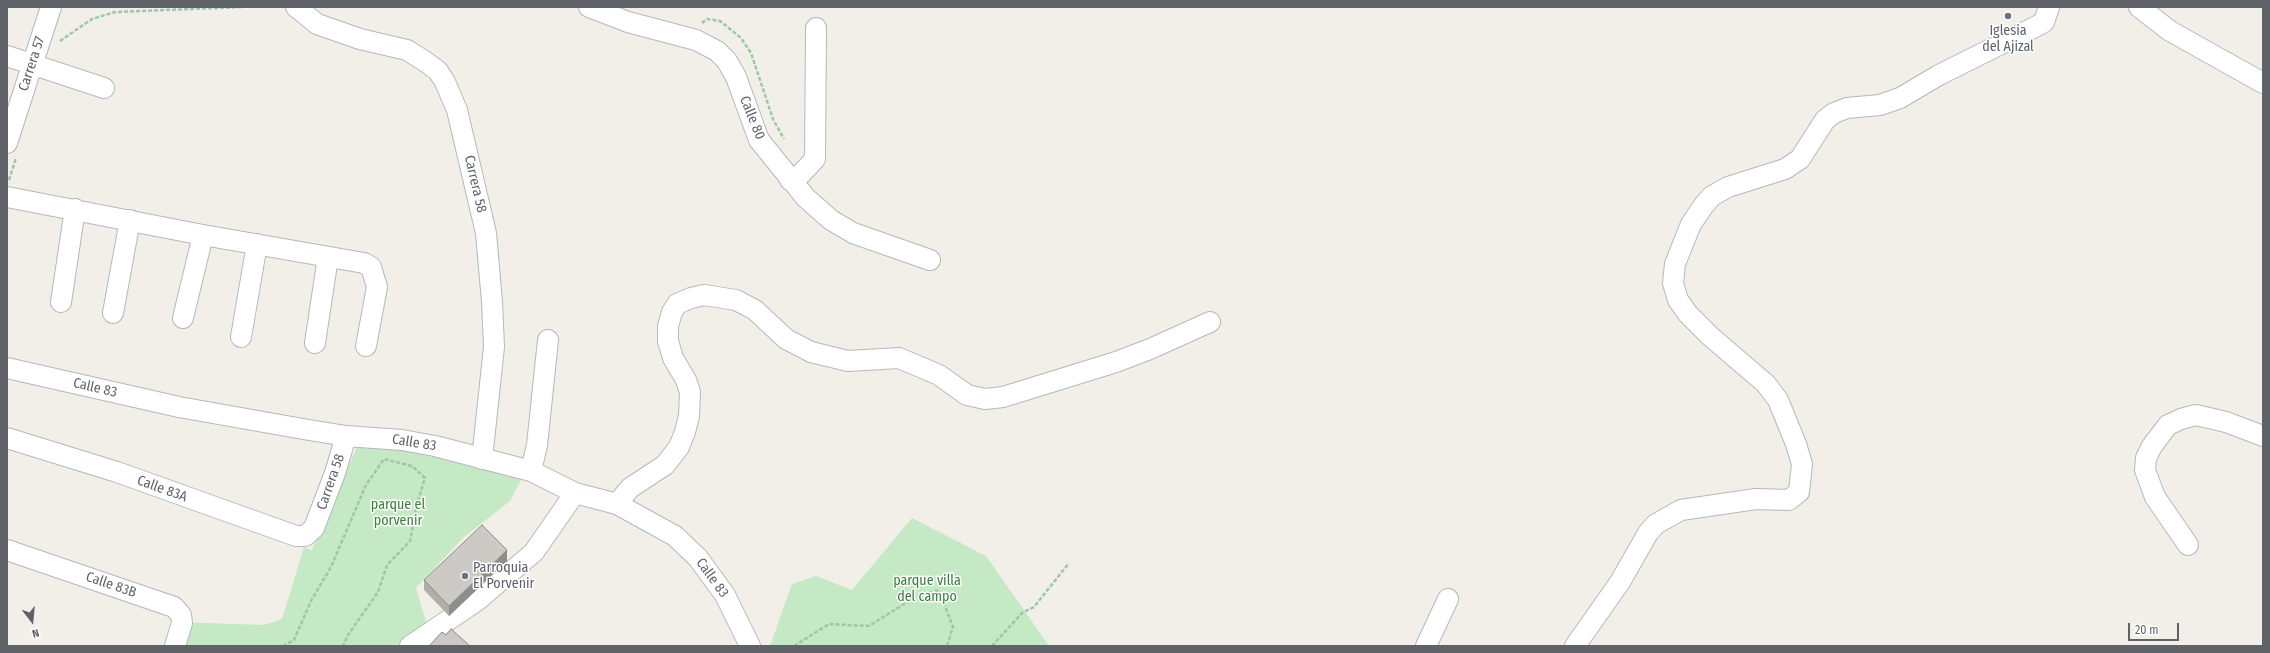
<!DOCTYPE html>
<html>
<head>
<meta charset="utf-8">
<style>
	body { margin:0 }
	#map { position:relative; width:2270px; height:653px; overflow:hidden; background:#f1efe8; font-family:"Fira Sans Condensed",sans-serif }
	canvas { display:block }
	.frame { position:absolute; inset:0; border:8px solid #5f6368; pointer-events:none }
	.north { position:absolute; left:12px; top:601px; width:40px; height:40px; -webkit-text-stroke:3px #fff; paint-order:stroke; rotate:164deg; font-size:11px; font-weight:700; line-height:16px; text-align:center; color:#5f6368 }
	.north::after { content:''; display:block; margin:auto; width:14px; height:18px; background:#5f6368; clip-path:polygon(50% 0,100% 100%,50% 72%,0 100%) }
	.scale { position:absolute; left:2128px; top:623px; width:51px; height:18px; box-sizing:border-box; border:2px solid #5f6368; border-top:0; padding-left:5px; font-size:12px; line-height:14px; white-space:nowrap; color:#5f6368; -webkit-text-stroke:3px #fff; paint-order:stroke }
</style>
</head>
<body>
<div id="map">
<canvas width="2270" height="653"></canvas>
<div class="frame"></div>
<div class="north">N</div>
<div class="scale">20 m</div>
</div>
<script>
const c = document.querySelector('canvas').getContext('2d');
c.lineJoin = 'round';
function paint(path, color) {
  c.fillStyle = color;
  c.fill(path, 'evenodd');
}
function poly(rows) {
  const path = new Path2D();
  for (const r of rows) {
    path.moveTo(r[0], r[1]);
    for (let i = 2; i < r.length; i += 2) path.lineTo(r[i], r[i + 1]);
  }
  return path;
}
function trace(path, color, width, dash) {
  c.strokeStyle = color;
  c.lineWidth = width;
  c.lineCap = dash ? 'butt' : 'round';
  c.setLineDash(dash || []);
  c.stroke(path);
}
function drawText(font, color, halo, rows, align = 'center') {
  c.font = font + ' "Fira Sans Condensed",sans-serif';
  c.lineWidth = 3;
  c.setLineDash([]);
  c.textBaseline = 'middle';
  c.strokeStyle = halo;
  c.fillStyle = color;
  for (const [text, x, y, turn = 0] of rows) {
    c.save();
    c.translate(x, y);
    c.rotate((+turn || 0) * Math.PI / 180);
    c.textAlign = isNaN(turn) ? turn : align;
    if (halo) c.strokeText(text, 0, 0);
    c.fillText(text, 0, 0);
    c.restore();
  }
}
const green = poly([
	[359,442,435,449,522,478,510,501,464,537,416,588,426,622,398,646,165,646,176,622,264,625,282,619,304,547,312,550],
	[912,518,986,556,1049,646,770,646,792,584,816,576,852,590]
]);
const path = poly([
	[702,23,707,19,720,21,741,38,751,53,773,119,784,139],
	[60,41,92,19,115,12,243,7],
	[9,180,16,158],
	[283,646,294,640,311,601,331,567,366,485,384,459,412,466,425,478,417,504,410,541,387,565,378,592,348,635,343,646],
	[794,646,829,624,869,626,917,596,939,590,953,627,947,646],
	[992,646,1022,613,1034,607,1069,563]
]);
const minor = poly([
	[296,7,317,24,360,39,407,50,426,62,438,71,445,82,457,110,486,233,492,302,494,347,482,459],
	[589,7,628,22,696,40,717,51,727,61,736,77,759,140,806,198,831,220,853,233,930,260],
	[2139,7,2170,31,2263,83],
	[7,56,104,88],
	[7,143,51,7],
	[790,180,801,174,815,159,816,28],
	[7,197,203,235,364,263,371,267,377,287,366,346],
	[61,302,75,209],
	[113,313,130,220],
	[183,318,203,235],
	[241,337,257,244],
	[315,343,328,257],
	[7,368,179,407,303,429,346,436,402,440,435,446,531,471,575,493,617,504,675,536,698,558,725,595,750,646],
	[7,438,117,472,296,536,305,536,314,528,335,473,346,436],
	[531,471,537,445,548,340],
	[617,504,630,488,665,465,679,447,685,432,689,416,690,392,686,380,673,358,668,341,668,326,672,312,677,304,691,298,704,295,736,300,755,310,786,339,811,352,848,361,899,358,939,375,967,395,985,399,1003,397,1116,362,1150,349,1210,322],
	[2188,545,2155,497,2145,470,2146,458,2152,446,2168,425,2181,419,2196,415,2226,422,2263,436],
	[7,550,174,607,181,615,182,623,175,646],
	[410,646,478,600,534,552,575,493],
	[1426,646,1448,599],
	[1575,646,1620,582,1648,533,1656,524,1681,510,1756,499,1789,500,1799,492,1802,464,1796,444,1778,400,1766,384,1710,336,1688,314,1678,300,1673,283,1675,264,1691,224,1704,205,1712,196,1728,187,1785,169,1800,159,1825,120,1834,113,1847,108,1880,105,1900,98,1939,75,2037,26,2044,22,2049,7]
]);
const wall = poly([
	[507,561,449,616,424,590,424,580]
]);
const shadedWall = poly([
	[507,550,507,561,449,616,449,606]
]);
const building = poly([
	[482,525,507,550,449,606,424,580,482,525],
	[451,629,470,646,430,646,430,645,442,632,446,635,451,629]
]);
const markers = [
	[2008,16,4,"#6b7280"],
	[465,576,4,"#6b7280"]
];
const worshipNames = [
	["Iglesia",2008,31],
	["del Ajizal",2008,47],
	["Parroquia",473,568,"left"],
	["El Porvenir",473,584,"left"]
];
const streetNames = [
	["Carrera 57",32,64,-72],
	["Calle 80",752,118,68],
	["Carrera 58",475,184,77],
	["Calle 83",95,388,13],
	["Calle 83",414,443,9],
	["Carrera 58",331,482,-71],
	["Calle 83A",162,489,20],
	["Calle 83",712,578,54],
	["Calle 83B",111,585,19]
];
const parkNames = [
	["parque el",398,505],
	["porvenir",398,521],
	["parque villa",927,581],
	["del campo",927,597]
];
paint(green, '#c5e8c5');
trace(minor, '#b5b8bc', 22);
trace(path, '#9cc7a9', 2.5, [4, 2]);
trace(minor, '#fff', 20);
paint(wall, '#afaea9');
paint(shadedWall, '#8f8d8a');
paint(building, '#cccac5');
trace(building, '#8f8d8a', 1);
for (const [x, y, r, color] of markers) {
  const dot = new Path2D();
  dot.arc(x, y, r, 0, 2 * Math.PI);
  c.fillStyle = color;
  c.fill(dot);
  trace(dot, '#fff', 1.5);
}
drawText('14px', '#5b616d', '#fff', worshipNames);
drawText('14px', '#5f6368', '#fff', streetNames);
drawText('14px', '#348238', '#fff', parkNames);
</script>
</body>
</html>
